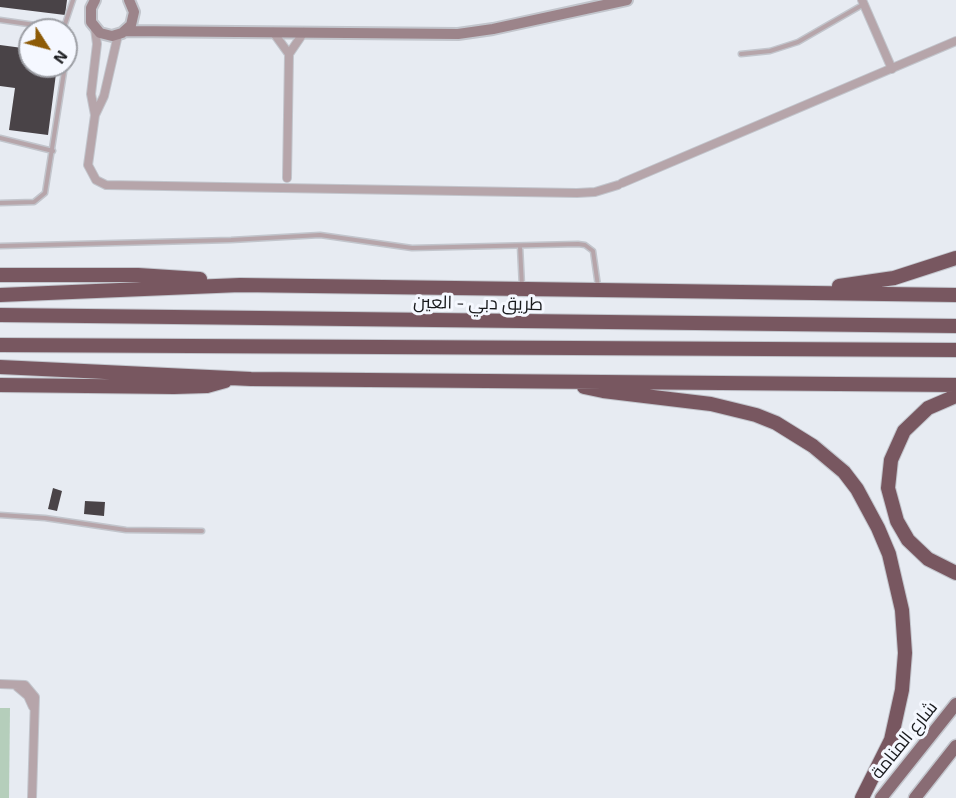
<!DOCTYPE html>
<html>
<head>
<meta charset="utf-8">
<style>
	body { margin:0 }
	#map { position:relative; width:956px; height:798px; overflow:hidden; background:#e7ebf2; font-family:"Exo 2",sans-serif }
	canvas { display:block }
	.north { position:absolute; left:18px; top:18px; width:60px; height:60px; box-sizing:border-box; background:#f5f8ff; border:2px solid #9d9fa5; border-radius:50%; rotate:126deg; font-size:16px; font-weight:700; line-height:24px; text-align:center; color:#191a1d }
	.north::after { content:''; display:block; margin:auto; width:21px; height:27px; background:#8d5b07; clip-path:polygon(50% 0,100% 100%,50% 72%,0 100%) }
</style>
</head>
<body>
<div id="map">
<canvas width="956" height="798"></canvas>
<div class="north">N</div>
</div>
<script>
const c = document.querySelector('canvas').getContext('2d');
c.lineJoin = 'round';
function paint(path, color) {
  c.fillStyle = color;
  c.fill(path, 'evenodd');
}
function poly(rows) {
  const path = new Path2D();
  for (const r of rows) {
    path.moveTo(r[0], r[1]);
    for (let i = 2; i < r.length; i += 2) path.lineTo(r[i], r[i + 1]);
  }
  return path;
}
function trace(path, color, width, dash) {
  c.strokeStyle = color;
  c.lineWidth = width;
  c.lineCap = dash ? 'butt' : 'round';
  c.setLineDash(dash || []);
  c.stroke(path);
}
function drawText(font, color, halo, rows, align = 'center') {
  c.font = font + ' "Exo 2",Cairo,sans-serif';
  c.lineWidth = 6;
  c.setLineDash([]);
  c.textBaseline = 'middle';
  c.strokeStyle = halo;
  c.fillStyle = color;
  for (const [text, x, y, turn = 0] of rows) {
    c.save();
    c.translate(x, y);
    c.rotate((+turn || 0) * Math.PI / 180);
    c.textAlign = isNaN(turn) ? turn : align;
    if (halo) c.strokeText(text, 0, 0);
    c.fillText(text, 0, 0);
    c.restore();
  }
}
const green = poly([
	[0,708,10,708,9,798,0,798]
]);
const building = poly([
	[0,0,67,0,65,15,0,7],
	[0,45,30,49,30,66,57,66,48,135,9,130,15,88,0,86],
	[53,488,62,491,57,511,48,509],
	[85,501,105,502,104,516,84,514]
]);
const lane = poly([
	[0,20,63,29],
	[63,30,73,0],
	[741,54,770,51,798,42,864,4],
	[0,138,53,151],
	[0,203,34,202,45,193,65,66],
	[0,246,231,240,320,235,412,248,578,244,585,245,593,251,598,286],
	[520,246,522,287],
	[0,515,45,518,126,530,202,531]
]);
const street = poly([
	[862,0,892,69],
	[273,32,289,54],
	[118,35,104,96,95,115,88,165,96,180,106,185,577,193,595,192,618,185],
	[95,115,91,94,97,44,95,29],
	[287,178,289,54,304,32],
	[622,183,956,41],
	[0,684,25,685,35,697,32,798],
	[15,685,28,696,33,707]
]);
const secondary = poly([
	[95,0,91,8,91,22,100,33,112,36,122,33,131,25,134,12,129,0],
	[126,31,458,34,493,29,627,0]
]);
const primary = poly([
	[881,798,956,704],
	[915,798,956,746]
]);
const highway = poly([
	[0,275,138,275,200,279],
	[839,286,894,278,956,258],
	[0,295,240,285,956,295],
	[0,315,956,326],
	[0,345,956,350],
	[0,367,251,379,956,385],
	[0,385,174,387,207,386,225,381],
	[584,387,603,391,711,404,756,415,776,423,813,446,844,472,857,489,878,528,889,554,902,610,905,653,902,690,891,740,862,798],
	[956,396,928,408,904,431,891,460,888,488,897,521,908,540,928,559,956,573]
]);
const streetNames = [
	["طريق دبي - العين",478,303,1],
	["شارع المنامة",904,740,-51]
];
paint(green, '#b5cebb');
paint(building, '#494347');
trace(lane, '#c2c5cc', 7);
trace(street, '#c2c5cc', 10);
trace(secondary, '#c2c5cc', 14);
trace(primary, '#c2c5cc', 15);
trace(highway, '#c2c5cc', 16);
trace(lane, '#b6a5aa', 4);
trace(street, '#b6a5aa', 8);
trace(secondary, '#9c848a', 10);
trace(primary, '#896c74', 12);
trace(highway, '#785760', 14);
drawText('18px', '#191a1d', '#f5f8ff', streetNames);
</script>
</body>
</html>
